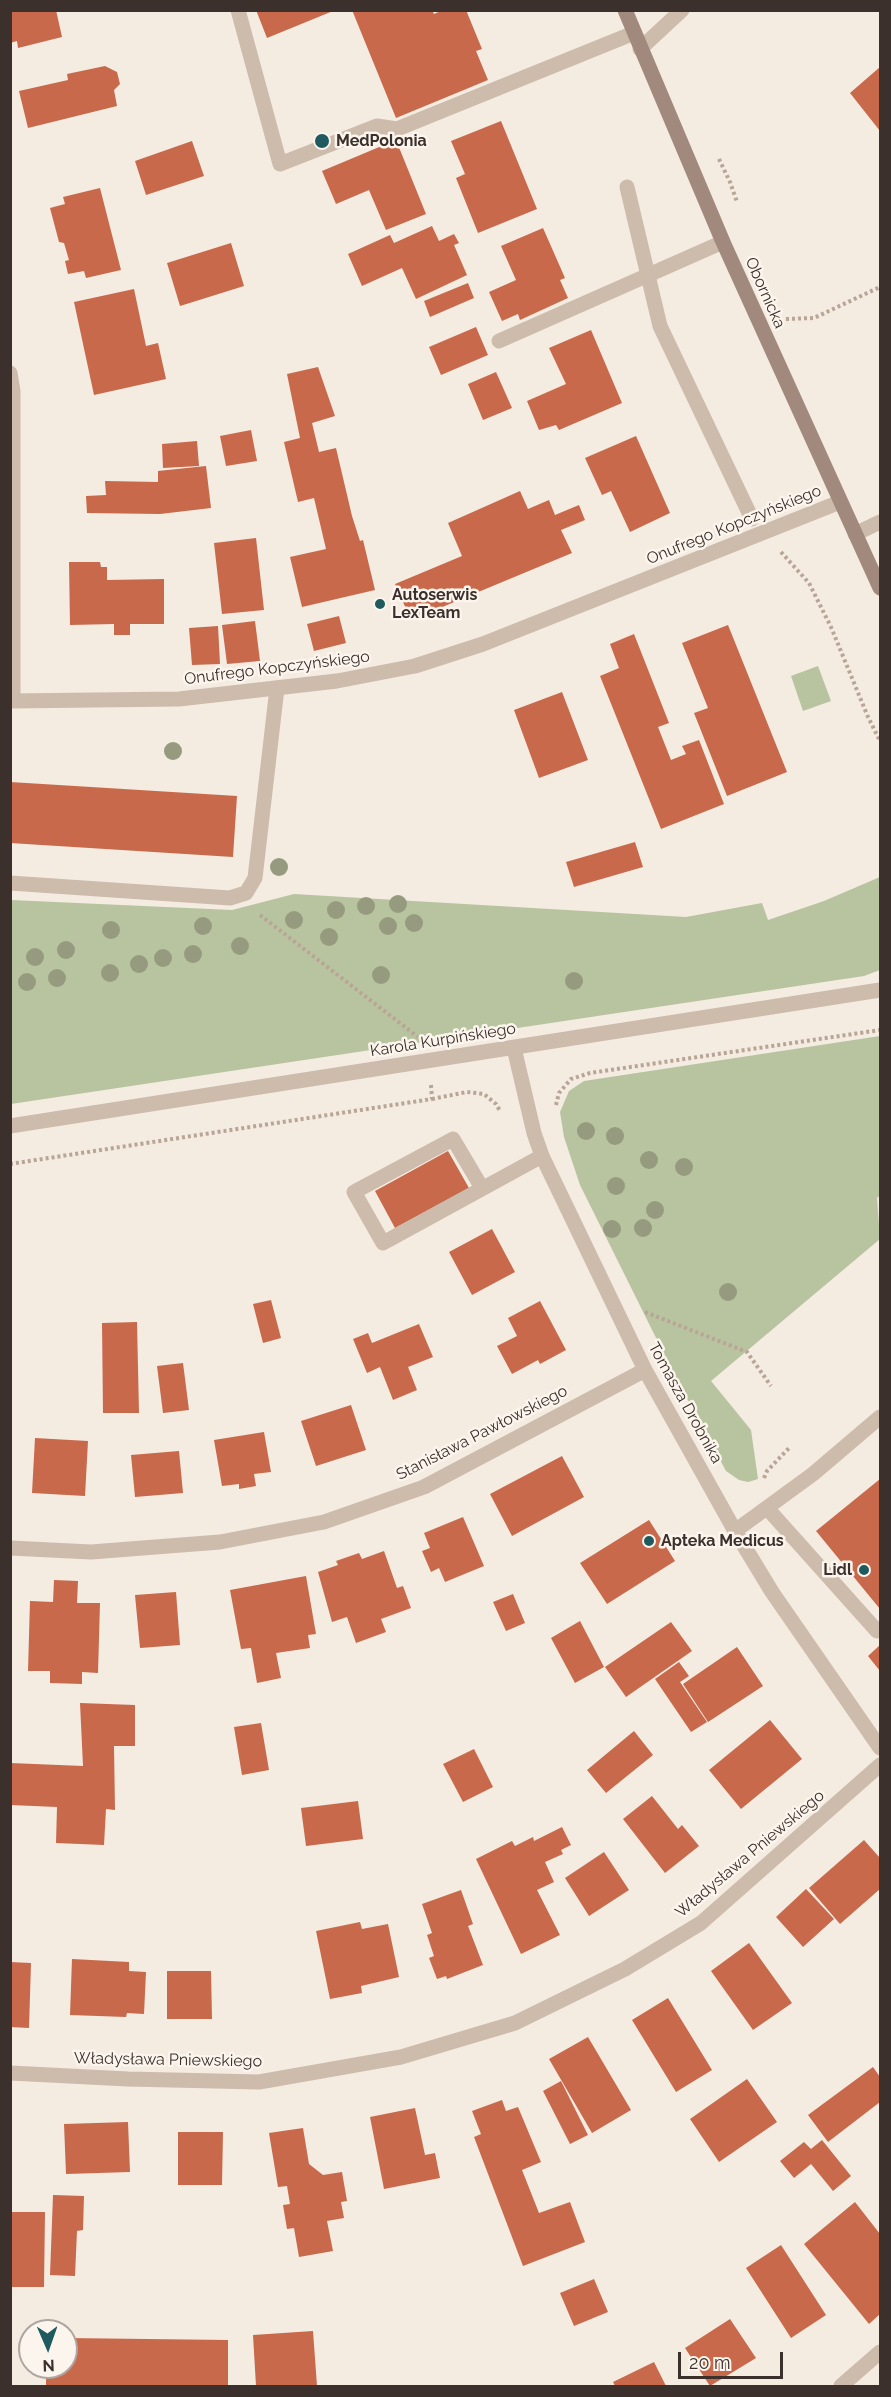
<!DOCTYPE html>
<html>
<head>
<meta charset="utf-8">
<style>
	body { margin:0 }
	#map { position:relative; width:891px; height:2397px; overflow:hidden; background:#f4ebe1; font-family:Raleway,sans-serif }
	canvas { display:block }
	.frame { position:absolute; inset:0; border:12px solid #3b302b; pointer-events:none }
	.north { position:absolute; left:18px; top:2319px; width:60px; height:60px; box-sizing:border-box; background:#fbf5ee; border:2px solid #aea6a0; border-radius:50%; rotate:178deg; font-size:16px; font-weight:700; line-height:24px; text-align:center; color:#3b302b }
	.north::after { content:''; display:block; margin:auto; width:21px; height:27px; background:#1f5a5e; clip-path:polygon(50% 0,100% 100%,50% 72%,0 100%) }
	.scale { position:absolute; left:678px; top:2352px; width:105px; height:27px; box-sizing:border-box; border:3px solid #3b302b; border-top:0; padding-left:8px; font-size:18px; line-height:21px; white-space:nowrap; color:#3b302b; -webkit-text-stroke:4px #fbf5ee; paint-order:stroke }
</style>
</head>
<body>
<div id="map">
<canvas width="891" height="2397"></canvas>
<div class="frame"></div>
<div class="north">N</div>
<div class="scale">20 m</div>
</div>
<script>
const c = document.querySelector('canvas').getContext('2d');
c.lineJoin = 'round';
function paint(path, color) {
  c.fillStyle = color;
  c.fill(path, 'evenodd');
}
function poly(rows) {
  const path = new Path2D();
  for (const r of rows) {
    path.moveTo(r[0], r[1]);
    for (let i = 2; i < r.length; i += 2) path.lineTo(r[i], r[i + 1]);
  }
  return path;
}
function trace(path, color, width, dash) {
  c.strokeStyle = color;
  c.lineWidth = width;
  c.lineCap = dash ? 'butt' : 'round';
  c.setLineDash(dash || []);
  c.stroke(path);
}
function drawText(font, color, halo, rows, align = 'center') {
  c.font = font + ' Raleway,sans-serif';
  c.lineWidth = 5;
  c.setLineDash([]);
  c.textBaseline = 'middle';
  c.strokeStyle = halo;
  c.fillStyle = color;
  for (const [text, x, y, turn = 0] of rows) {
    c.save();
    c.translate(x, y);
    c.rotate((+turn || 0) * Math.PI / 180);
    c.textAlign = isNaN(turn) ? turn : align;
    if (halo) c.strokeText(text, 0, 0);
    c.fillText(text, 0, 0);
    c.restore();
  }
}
const green = poly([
	[818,666,831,701,803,711,791,676],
	[880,877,880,970,864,976,11,1104,11,900,232,910,294,894,686,917,762,903,768,920,824,901],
	[880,1036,880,1195,877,1198,880,1239,711,1381,751,1430,758,1479,748,1482,739,1480,726,1471,675,1376,580,1185,564,1137,560,1112,569,1091,584,1081]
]);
const building = poly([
	[10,10,56,10,62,37,18,48,17,41,10,43],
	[256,10,333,10,333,11,267,38],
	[352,10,432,10,434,14,443,10,466,10,482,49,476,51,488,80,396,118],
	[105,66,117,72,120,84,114,90,117,106,28,128,19,91,68,80,67,74],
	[880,67,880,131,850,93],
	[501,121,537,209,478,233,456,178,465,174,451,141],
	[396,140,426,214,386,230,369,190,336,204,322,171],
	[192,141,204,176,146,195,135,161],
	[100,188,121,270,86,278,84,271,68,274,65,261,69,260,64,243,59,242,50,208,65,204,63,197],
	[432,226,439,241,454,234,459,243,454,245,467,275,416,299,402,268,362,286,348,254,390,235,394,243],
	[543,228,565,278,560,280,568,298,520,320,518,314,502,321,489,292,516,280,501,246],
	[231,243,244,286,180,306,167,263],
	[468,283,474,298,430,317,424,301],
	[134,289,146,346,158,343,166,379,94,395,74,302],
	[476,327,488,355,441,375,429,347],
	[591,330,622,403,559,430,556,425,539,430,527,401,566,384,549,348],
	[318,367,335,416,312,423,319,452,336,448,352,516,360,541,363,540,375,590,302,607,290,557,326,549,314,498,298,502,284,442,300,438,287,374],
	[496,372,512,408,483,420,468,384],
	[251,430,257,461,226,466,220,436],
	[636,436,670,513,630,532,611,491,602,495,585,458],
	[197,441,199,466,163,468,162,444],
	[206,466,211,508,160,514,87,513,86,496,106,495,105,481,158,482,158,471],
	[520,491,528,509,549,500,555,515,579,505,585,520,561,530,572,553,411,620,395,584,462,556,448,523],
	[256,538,264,610,222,614,214,543],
	[69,562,100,562,101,567,107,567,107,580,164,579,164,624,130,624,130,635,114,635,114,624,70,625],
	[339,616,346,643,314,651,307,624],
	[255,621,260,661,227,664,222,625],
	[728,625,787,772,727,796,694,713,708,708,682,643],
	[218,626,220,664,192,665,189,628],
	[634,634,669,723,658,727,671,760,686,754,682,746,699,740,724,804,661,829,600,676,619,668,610,644],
	[562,692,588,760,539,778,514,710],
	[10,782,237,796,233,857,10,843],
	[635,842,643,867,574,887,566,862],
	[448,1151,469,1188,395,1228,375,1191],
	[492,1229,515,1272,472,1295,449,1252],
	[271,1300,281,1338,263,1343,253,1304],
	[540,1301,566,1350,540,1364,538,1360,512,1374,497,1346,517,1336,508,1318],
	[137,1322,139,1413,103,1413,102,1323],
	[419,1324,433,1357,408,1367,417,1390,393,1400,380,1367,367,1373,353,1339,368,1333,372,1343],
	[183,1363,189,1410,163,1413,157,1366],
	[351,1405,366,1450,316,1466,301,1421],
	[264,1432,271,1472,254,1474,256,1486,239,1489,239,1484,222,1486,214,1440],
	[35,1438,88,1441,85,1496,32,1493],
	[179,1451,183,1493,135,1497,131,1455],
	[562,1456,584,1497,512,1536,490,1494],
	[880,1479,880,1609,816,1531],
	[463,1517,484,1566,445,1582,439,1568,431,1572,422,1551,430,1548,424,1533],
	[649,1520,675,1561,607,1604,580,1563],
	[384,1551,397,1588,403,1586,411,1608,381,1619,386,1632,356,1643,347,1617,332,1622,318,1572,338,1565,336,1561,359,1553,362,1559],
	[306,1576,316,1634,308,1635,310,1648,276,1653,281,1678,257,1683,251,1648,241,1649,230,1590],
	[54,1580,78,1581,77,1603,100,1603,98,1673,82,1672,82,1684,50,1683,50,1671,28,1671,30,1601,53,1602],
	[176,1592,180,1645,140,1648,135,1595],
	[513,1594,525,1623,506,1631,493,1602],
	[580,1621,604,1667,575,1683,551,1638],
	[671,1622,692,1651,626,1697,605,1667],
	[880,1645,880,1671,868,1656],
	[737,1647,763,1686,708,1722,683,1684],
	[679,1662,689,1676,680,1682,707,1722,691,1732,655,1679],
	[80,1703,135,1705,135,1746,114,1746,115,1810,106,1809,104,1845,56,1843,57,1807,10,1805,10,1763,83,1766],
	[770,1720,802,1759,741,1809,709,1770],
	[261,1723,269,1770,242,1775,234,1727],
	[634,1731,653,1755,606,1793,587,1770],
	[474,1749,493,1787,463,1802,443,1764],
	[652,1796,678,1829,682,1825,699,1846,665,1873,623,1819],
	[358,1801,363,1839,306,1846,301,1808],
	[562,1827,571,1845,561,1850,563,1854,545,1862,554,1882,537,1890,560,1935,521,1954,476,1859,512,1841,515,1846,533,1837,534,1841],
	[864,1840,880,1858,880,1889,840,1924,809,1888],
	[604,1852,629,1890,589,1916,565,1878],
	[806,1889,834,1919,803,1947,776,1917],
	[461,1890,473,1924,468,1926,483,1965,447,1979,446,1976,437,1979,429,1958,434,1956,427,1935,432,1933,422,1904],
	[360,1922,362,1929,388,1924,399,1977,361,1986,362,1993,330,1999,316,1931],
	[749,1943,792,2003,753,2030,711,1971],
	[72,1959,129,1962,129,1971,146,1972,144,2014,127,2013,126,2017,70,2015],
	[10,1962,31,1963,29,2028,10,2027],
	[167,1971,211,1971,212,2019,167,2019],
	[668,1998,712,2070,676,2092,632,2020],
	[588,2037,631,2110,592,2133,549,2059],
	[873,2067,880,2077,880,2102,828,2142,808,2115],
	[747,2079,777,2122,719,2162,690,2119],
	[561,2081,588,2135,570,2144,543,2091],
	[502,2100,506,2111,518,2107,541,2162,522,2170,539,2213,570,2202,585,2242,523,2266,474,2137,481,2134,472,2111],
	[415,2108,425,2155,435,2153,440,2178,384,2189,370,2117],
	[128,2122,130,2172,66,2174,64,2124],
	[303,2128,309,2164,323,2175,342,2172,347,2201,341,2202,344,2218,327,2221,333,2251,299,2257,294,2228,287,2229,283,2205,290,2204,287,2186,278,2187,269,2133],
	[178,2132,223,2132,222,2185,178,2185],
	[822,2140,851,2176,833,2191,811,2164,794,2178,780,2161,804,2142,811,2149],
	[53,2195,84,2196,83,2230,77,2231,75,2276,50,2275],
	[855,2202,880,2234,880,2314,869,2324,804,2244],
	[10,2212,45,2212,44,2287,10,2287],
	[781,2245,826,2315,791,2338,746,2268],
	[594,2279,608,2312,574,2326,560,2293],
	[730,2319,756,2358,710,2386,685,2348],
	[313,2331,317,2386,256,2386,253,2335],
	[66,2338,228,2340,228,2385,46,2386,46,2367,66,2367],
	[654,2362,666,2386,615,2386,613,2382]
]);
const path = poly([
	[719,159,730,182,737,202],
	[786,319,814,318,880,287],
	[781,552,809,583,831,627,868,717,880,741],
	[260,915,418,1037],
	[432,1099,467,1092,484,1094,496,1104,500,1111],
	[556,1105,559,1093,571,1079,590,1073,880,1030],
	[10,1164,432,1099,431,1085],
	[645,1312,747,1352,771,1386],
	[764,1478,767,1471,790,1447]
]);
const service = poly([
	[238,10,280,164,377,126,397,129,634,33],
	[627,187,660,326,752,519],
	[499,341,723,242],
	[855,534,880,522],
	[10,883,230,898,246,893,255,878,277,688],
	[482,1188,453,1139,354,1192,383,1243,542,1156],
	[767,1508,877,1631],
	[735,1531,813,1474,880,1417]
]);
const minor = poly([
	[640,49,682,10],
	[10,373,13,391,13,701],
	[10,701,179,699,337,681,415,666,483,644,840,502],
	[514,1048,534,1133,542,1156,645,1370,735,1531,772,1592,880,1748],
	[10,1548,91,1552,220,1542,324,1522,424,1487,645,1370],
	[10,2073,128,2079,259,2082,401,2057,515,2023,625,1969,701,1923,880,1765],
	[841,2386,880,2352]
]);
const tertiary = poly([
	[10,1126,880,990]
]);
const secondary = poly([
	[625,10,723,242,880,588]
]);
const trees = [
	[173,751],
	[279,867],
	[398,904],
	[366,906],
	[336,910],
	[294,920],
	[414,923],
	[203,926],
	[388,926],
	[111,930],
	[329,937],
	[240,946],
	[66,950],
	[193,954],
	[35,957],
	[163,958],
	[139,964],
	[110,973],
	[381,975],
	[57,978],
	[574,981],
	[27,982],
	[586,1131],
	[615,1136],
	[649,1160],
	[684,1167],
	[616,1186],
	[655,1210],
	[643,1228],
	[612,1229],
	[728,1292]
];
const markers = [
	[322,141,8,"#1f5a5e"],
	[380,604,6,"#1f5a5e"],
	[649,1541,6,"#1f5a5e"],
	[864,1570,6,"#1f5a5e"]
];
const poiNames = [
	["MedPolonia",336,141],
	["Autoserwis",392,595],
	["LexTeam",392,613],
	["Apteka Medicus",661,1541],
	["Lidl",852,1570,"right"]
];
const streetNames = [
	["Obornicka",765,293,66],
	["Onufrego Kopczyńskiego",734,525,-22],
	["Onufrego Kopczyńskiego",277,668,-7],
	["Karola Kurpińskiego",443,1040,-9],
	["Tomasza Drobnika",685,1403,61],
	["Stanisława Pawłowskiego",482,1433,-27],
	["Władysława Pniewskiego",750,1854,-40],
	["Władysława Pniewskiego",168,2060,1]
];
paint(green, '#b8c4a0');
paint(building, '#c8694b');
trace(path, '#b9a596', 4, [3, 3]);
trace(service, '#cdbbac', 15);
trace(minor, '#cdbbac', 15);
trace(tertiary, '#cdbbac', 15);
trace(secondary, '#a18a7d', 15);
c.fillStyle = '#969b7f';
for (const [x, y] of trees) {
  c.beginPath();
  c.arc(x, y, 9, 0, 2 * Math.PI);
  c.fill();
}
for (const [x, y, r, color] of markers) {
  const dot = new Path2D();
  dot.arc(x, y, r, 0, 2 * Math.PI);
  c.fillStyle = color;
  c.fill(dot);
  trace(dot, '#fbf5ee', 2);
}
drawText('bold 16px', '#3b302b', '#fbf5ee', poiNames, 'left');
drawText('16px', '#3b302b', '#fbf5ee', streetNames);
</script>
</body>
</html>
